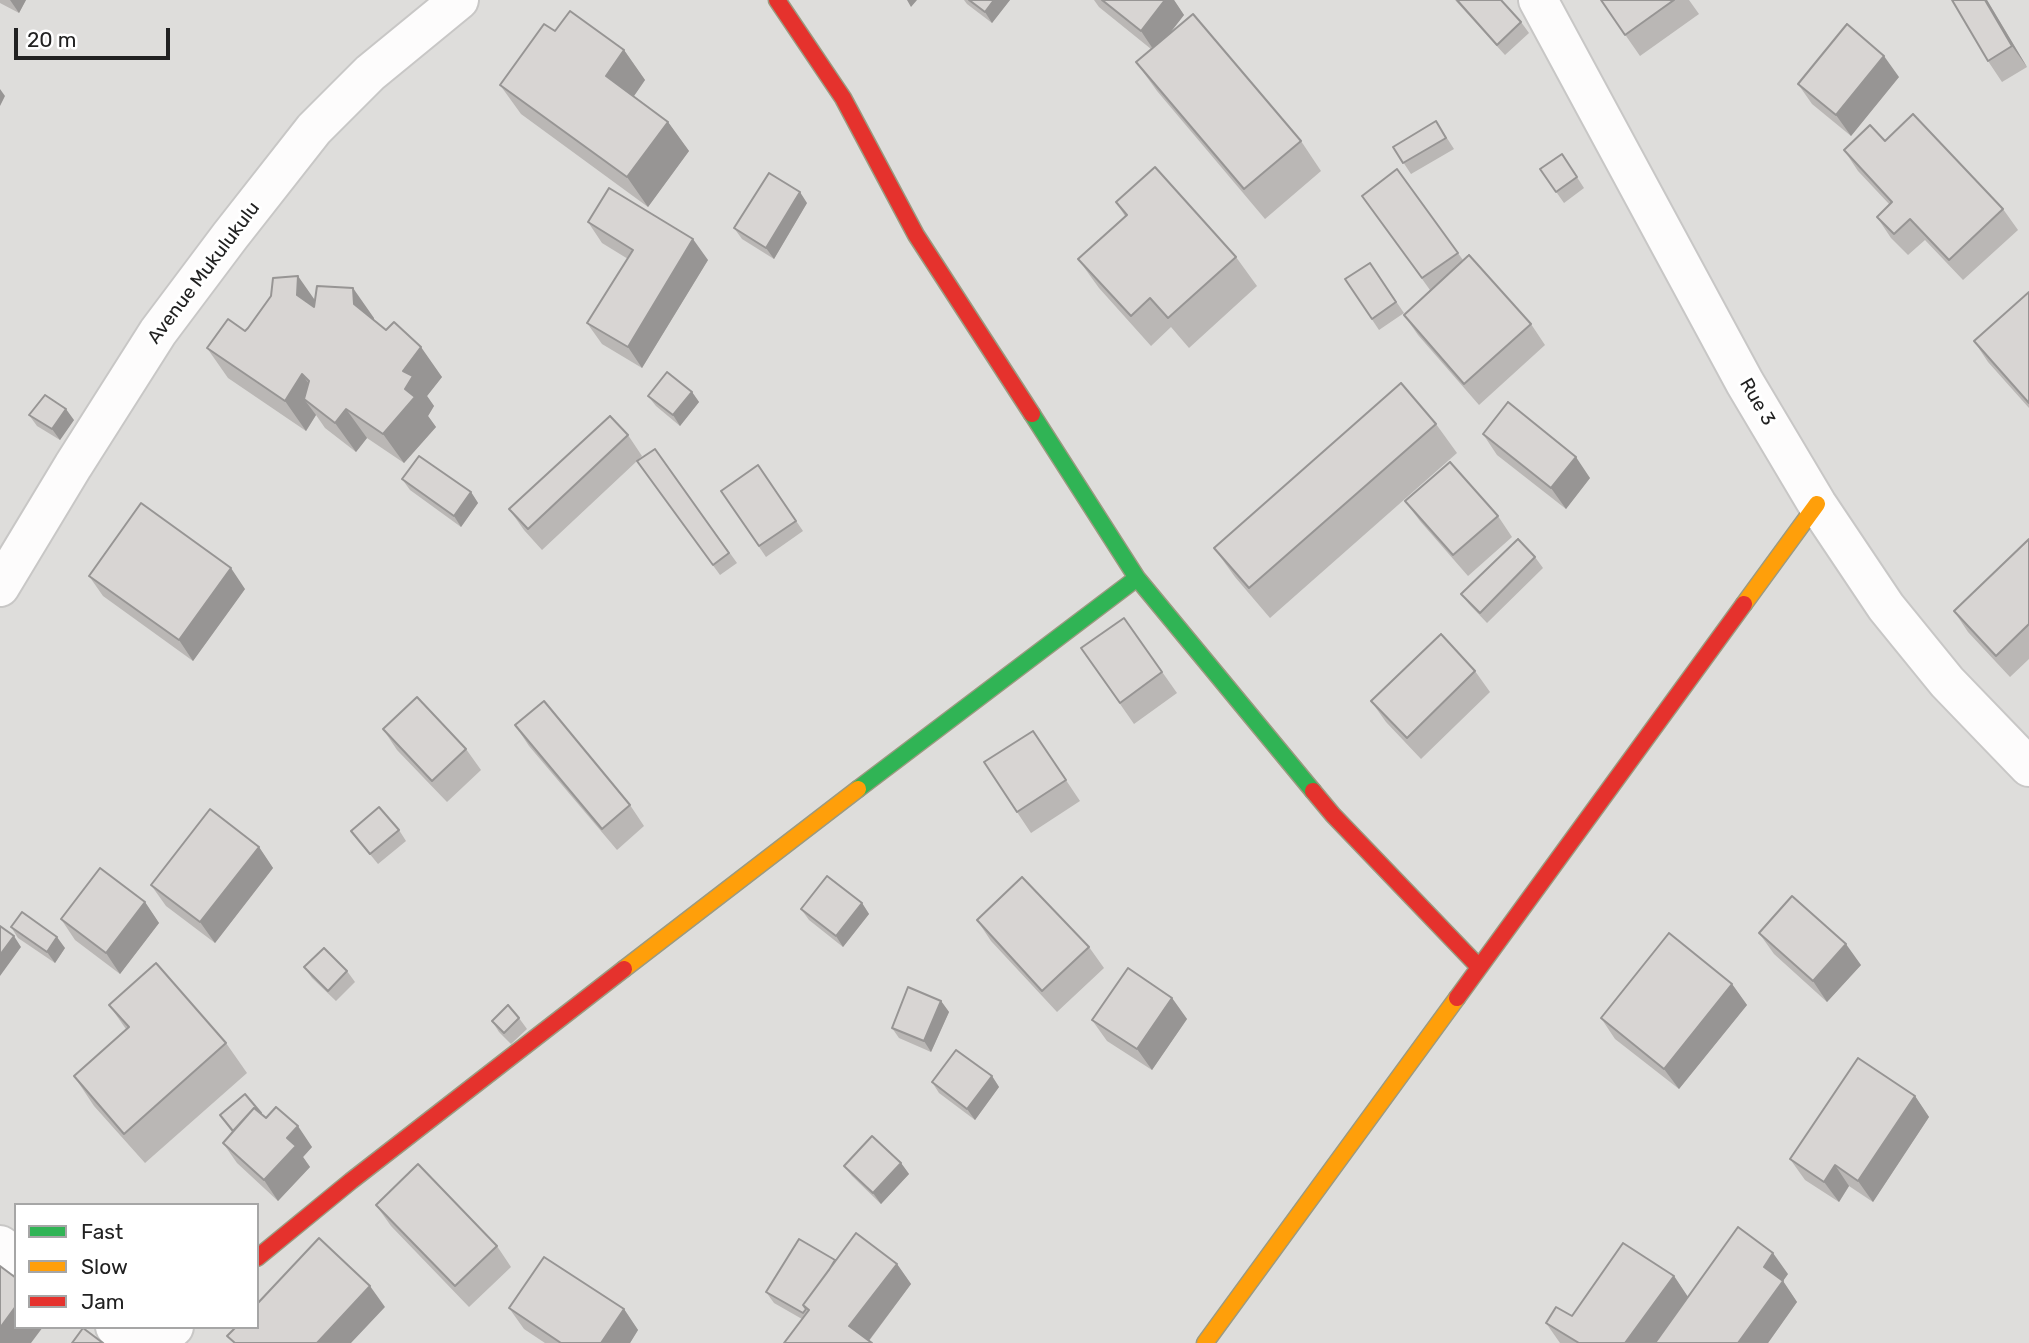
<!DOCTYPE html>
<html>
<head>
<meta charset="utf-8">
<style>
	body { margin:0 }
	#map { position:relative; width:2029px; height:1343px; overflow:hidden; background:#efedea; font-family:Rubik,sans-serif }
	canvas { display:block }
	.legend { position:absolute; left:14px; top:1203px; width:245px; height:126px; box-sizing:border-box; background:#fff; border:2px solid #a6a6a6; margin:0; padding:9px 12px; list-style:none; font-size:21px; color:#212121 }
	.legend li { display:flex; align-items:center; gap:14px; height:35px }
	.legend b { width:35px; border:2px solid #a6a6a6 }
	.scale { position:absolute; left:14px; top:28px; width:156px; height:32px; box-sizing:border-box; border:4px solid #212121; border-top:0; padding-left:9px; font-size:21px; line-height:24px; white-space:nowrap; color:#212121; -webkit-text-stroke:5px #fff; paint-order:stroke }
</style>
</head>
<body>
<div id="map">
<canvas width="2029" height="1343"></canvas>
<ul class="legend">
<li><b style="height:9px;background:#30b455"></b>Fast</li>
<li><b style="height:9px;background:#ff9f0a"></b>Slow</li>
<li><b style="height:9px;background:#e5322d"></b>Jam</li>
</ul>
<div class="scale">20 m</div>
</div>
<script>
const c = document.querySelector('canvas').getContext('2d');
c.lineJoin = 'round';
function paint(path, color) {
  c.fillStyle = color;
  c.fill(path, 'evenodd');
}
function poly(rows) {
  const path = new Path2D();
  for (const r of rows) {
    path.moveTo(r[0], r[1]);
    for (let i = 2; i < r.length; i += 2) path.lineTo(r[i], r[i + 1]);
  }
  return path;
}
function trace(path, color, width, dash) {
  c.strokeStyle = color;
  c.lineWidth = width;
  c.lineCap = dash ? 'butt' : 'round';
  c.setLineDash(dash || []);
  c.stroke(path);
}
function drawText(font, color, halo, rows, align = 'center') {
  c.font = font + ' Rubik,sans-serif';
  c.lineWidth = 6;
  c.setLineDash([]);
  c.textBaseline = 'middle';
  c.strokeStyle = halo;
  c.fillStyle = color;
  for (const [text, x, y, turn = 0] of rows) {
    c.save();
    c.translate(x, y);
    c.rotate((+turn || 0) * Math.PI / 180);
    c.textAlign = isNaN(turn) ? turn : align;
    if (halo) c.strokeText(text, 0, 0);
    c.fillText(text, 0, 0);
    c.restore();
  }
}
const residential = poly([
	[0,0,2029,0,2029,1343,0,1343],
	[16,1205,257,1205,257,1327,16,1327]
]);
const street = poly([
	[1538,0,1745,383,1817,504,1886,607,1947,682,2029,767],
	[0,587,73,466,158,332,230,236,314,129,370,73,459,0],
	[0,1245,16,1256],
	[115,1327,136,1343],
	[155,1343,174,1327]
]);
const fast = poly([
	[1032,414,1137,578,1313,791],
	[858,789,1137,578]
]);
const slow = poly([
	[1744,604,1817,504],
	[624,969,858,789],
	[1205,1343,1457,998]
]);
const jam = poly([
	[777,0,843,98,916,235,1032,414],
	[1313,791,1333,815,1478,966],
	[1457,998,1744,604],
	[257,1258,351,1181,624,969]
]);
const wall = poly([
	[0,0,26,0,19,13,0,3],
	[964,0,1010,0,992,23,967,4],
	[1094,0,1174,0,1184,15,1170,33,1301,141,1321,171,1265,219,1157,91,1136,62,1151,49,1099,7],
	[1455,0,1501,0,1521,22,1529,33,1505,55],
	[1601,0,1689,0,1699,14,1640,56],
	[1987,0,2027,67,2002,82,1988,61],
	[555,31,624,50,645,80,634,96,668,122,689,151,648,207,521,114,500,85],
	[1899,77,1851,136,1812,104,1798,84],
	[1436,121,1454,149,1411,174,1393,147],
	[1885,141,2003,209,2018,230,1963,280,1925,240,1908,255,1891,238,1877,217,1890,205,1858,171,1844,150],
	[1562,154,1584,188,1564,203,1540,169],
	[1397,169,1463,260,1531,324,1545,345,1479,405,1418,335,1404,315,1430,290,1377,216],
	[1116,202,1236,257,1257,286,1189,348,1171,327,1151,346,1099,288,1078,259,1125,216],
	[807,203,774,259,742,239,734,228],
	[588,222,708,260,642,368,602,344,587,323,628,259,602,243],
	[1370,263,1404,313,1379,330,1345,279],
	[2029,292,2029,408,1988,362,1974,341],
	[315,300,374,318,374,320,442,377,427,396,434,406,428,416,436,427,404,463,367,438,356,452,325,428,316,415,306,431,228,378,207,348],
	[692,392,699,402,680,426,656,406,648,396],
	[29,415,74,420,60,440,37,426],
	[1436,424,1457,453,1270,618,1235,577,1214,548],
	[1483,434,1590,478,1566,509,1497,455],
	[628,435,642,456,637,461,655,449,737,563,720,575,637,461,542,550,524,530,509,509],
	[758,465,803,531,766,557,721,491],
	[402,479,471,492,478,503,461,527,410,490],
	[1405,501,1498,516,1512,537,1468,576,1420,521],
	[2029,539,2029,659,2010,677,1968,632,1954,611],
	[1535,557,1543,568,1487,623,1469,604,1461,594],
	[89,576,245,589,193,661,103,596],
	[1124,618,1177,693,1134,724,1081,648],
	[1475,671,1490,692,1421,759,1386,722,1371,701],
	[515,725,630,805,644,826,617,850,529,746],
	[383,729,466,749,481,770,447,802,397,750],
	[1033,731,1080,801,1031,833,1017,812],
	[399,830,406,841,378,864,351,831],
	[259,847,273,868,215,943,166,906,151,885],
	[145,902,159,923,120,974,75,940,61,919],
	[862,903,869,914,843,947,809,920,801,909],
	[977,920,1089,947,1104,968,1057,1012,991,941],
	[11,927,65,948,55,963,18,938],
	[1759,933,1861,965,1827,1002,1774,954],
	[304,967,347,971,355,982,336,1001,312,978],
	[1732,984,1747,1005,1679,1089,1615,1039,1601,1018],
	[1172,998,1187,1019,1152,1070,1107,1041,1092,1020],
	[941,1001,949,1012,931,1052,899,1038,892,1028],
	[109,1005,226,1043,247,1073,145,1163,94,1106,74,1076,126,1029],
	[519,1018,527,1029,511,1044,499,1032,492,1021],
	[992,1076,999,1087,975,1120,939,1093,932,1082],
	[1915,1096,1929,1117,1873,1202,1849,1186,1839,1202,1805,1180,1790,1159],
	[262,1114,312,1147,303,1157,310,1167,278,1201,237,1163,223,1143,232,1132,220,1115],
	[901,1163,909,1174,881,1204,852,1176,844,1166],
	[376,1205,497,1246,511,1267,469,1307,391,1226],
	[835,1261,897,1264,911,1284,869,1341,802,1319,774,1303,766,1292],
	[1788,1274,1783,1281,1797,1302,1768,1343,1560,1343,1546,1323,1572,1316,1674,1276,1688,1297],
	[509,1308,624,1309,638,1330,630,1343,545,1343,524,1329]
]);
const shadedWall = poly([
	[10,0,26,0,19,13],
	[907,0,917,0,911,7],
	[994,0,1010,0,992,23,985,12],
	[1165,0,1174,0,1184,15,1155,52,1141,31],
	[1985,0,1987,0,2027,67,2012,46],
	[624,50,645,80,627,106,606,76],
	[1884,56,1899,77,1851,136,1836,115],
	[0,89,5,96,0,106],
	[668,122,689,151,648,207,627,177],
	[800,192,807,203,774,259,766,248],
	[693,239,708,260,642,368,628,347],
	[298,276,319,306,318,325,297,295],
	[353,288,374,318,375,333,354,304],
	[421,347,442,377,427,396,434,406,428,416,436,427,404,463,383,434,405,389,403,371],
	[302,374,323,404,304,399,316,415,306,431,285,401],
	[692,392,699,402,680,426,673,415],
	[66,409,74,420,60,440,52,429],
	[346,409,367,438,356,452,335,423],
	[1576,457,1590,478,1566,509,1551,488],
	[471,492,478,503,461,527,454,516],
	[231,568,245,589,193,661,179,640],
	[259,847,273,868,215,943,200,922],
	[145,902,159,923,120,974,106,953],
	[862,903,869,914,843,947,836,936],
	[14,936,21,947,0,976,0,955],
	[57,937,65,948,55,963,47,952],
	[1846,944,1861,965,1827,1002,1813,981],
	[1732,984,1747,1005,1679,1089,1664,1069],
	[1172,998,1187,1019,1152,1070,1137,1049],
	[941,1001,949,1012,931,1052,924,1041],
	[992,1076,999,1087,975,1120,967,1109],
	[1915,1096,1929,1117,1873,1202,1858,1181],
	[298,1126,312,1147,303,1157,310,1167,278,1201,264,1180,287,1138],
	[901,1163,909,1174,881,1204,873,1193],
	[1835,1165,1849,1186,1839,1202,1824,1182],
	[1773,1253,1788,1274,1783,1281,1797,1302,1768,1343,1738,1343,1764,1267],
	[897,1264,911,1284,867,1343,849,1326],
	[1674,1276,1688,1297,1655,1343,1625,1343],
	[370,1286,385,1307,351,1343,317,1343],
	[16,1306,16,1327,43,1327,31,1343,0,1343,0,1328],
	[624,1309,638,1330,630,1343,601,1343]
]);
const building = poly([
	[969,0,994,0,985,12,969,0],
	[1102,0,1165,0,1141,31,1102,0],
	[1457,0,1501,0,1521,22,1497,45,1457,0],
	[1601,0,1674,0,1625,35,1601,0],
	[1952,0,1985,0,2012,46,1988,61,1952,0],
	[570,11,624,50,606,76,668,122,627,177,500,85,544,24,555,31,570,11],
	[1193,14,1301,141,1244,189,1136,62,1193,14],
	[1847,24,1884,56,1836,115,1798,84,1847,24],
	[1913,114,2003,209,1949,260,1910,219,1894,234,1877,217,1892,202,1844,150,1870,125,1885,141,1913,114],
	[1436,121,1446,138,1403,163,1393,147,1436,121],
	[1562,154,1577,177,1556,192,1540,169,1562,154],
	[1155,167,1236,257,1168,318,1150,298,1131,316,1078,259,1127,215,1116,202,1155,167],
	[1397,169,1458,253,1422,278,1362,196,1397,169],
	[769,173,800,192,766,248,734,228,769,173],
	[609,188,693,239,628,347,587,323,633,250,588,222,609,188],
	[1469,255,1531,324,1464,384,1404,315,1469,255],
	[1370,263,1396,302,1372,319,1345,279,1370,263],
	[298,276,297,295,314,307,317,286,353,288,354,304,386,330,394,322,421,347,403,371,413,376,405,389,415,397,383,434,346,409,335,423,304,399,309,381,302,374,285,401,207,348,228,319,245,331,248,328,271,296,273,278,298,276],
	[2029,292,2029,403,1974,341,2029,292],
	[667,372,692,392,673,415,648,396,667,372],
	[1401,383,1436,424,1249,588,1214,548,1401,383],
	[45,395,66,409,52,429,29,415,45,395],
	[1508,402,1576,457,1551,488,1483,434,1508,402],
	[610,416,628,435,528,529,509,509,610,416],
	[655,449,729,553,713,565,637,461,655,449],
	[419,456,471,492,454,516,402,479,419,456],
	[1450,462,1498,516,1453,555,1405,501,1450,462],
	[758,465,796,521,759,546,721,491,758,465],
	[141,503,231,568,179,640,89,576,141,503],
	[1518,539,1535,557,1480,613,1461,594,1518,539],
	[2029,539,2029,624,1996,656,1954,611,2029,539],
	[1124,618,1162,672,1120,703,1081,648,1124,618],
	[1441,634,1475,671,1407,738,1371,701,1441,634],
	[417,697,466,749,432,781,383,729,417,697],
	[544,701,630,805,602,829,515,725,544,701],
	[1033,731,1066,780,1017,812,984,762,1033,731],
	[379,807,399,830,370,854,351,831,379,807],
	[210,809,259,847,200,922,151,885,210,809],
	[100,868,145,902,106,953,61,919,100,868],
	[827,876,862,903,836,936,801,909,827,876],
	[1022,877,1089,947,1042,991,977,920,1022,877],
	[1792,896,1846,944,1813,981,1759,933,1792,896],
	[22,912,57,937,47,952,11,927,22,912],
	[0,926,14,936,0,955,0,926],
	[1669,933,1732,984,1664,1069,1601,1018,1669,933],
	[324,948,347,971,328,991,304,967,324,948],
	[156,963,226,1043,124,1134,74,1076,129,1027,109,1005,156,963],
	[1128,968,1172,998,1137,1049,1092,1020,1128,968],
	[908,987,941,1001,924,1041,892,1028,908,987],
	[508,1005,519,1018,504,1033,492,1021,508,1005],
	[956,1050,992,1076,967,1109,932,1082,956,1050],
	[1858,1058,1915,1096,1858,1181,1835,1165,1824,1182,1790,1159,1858,1058],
	[245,1094,261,1113,254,1108,233,1131,220,1115,245,1094],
	[276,1107,298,1126,287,1138,296,1146,264,1180,223,1143,254,1108,266,1118,276,1107],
	[872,1136,901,1163,873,1193,844,1166,872,1136],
	[418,1164,497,1246,455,1286,376,1205,418,1164],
	[1738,1227,1773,1253,1764,1267,1783,1281,1738,1343,1655,1343,1738,1227],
	[856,1233,897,1264,849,1326,872,1343,784,1343,809,1310,803,1305,856,1233],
	[319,1238,370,1286,317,1343,235,1343,227,1336,236,1327,257,1327,257,1304,319,1238],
	[799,1239,835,1260,829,1270,803,1305,806,1309,803,1313,766,1292,799,1239],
	[1623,1243,1674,1276,1625,1343,1579,1343,1546,1323,1556,1307,1572,1316,1623,1243],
	[544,1257,624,1309,601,1343,561,1343,509,1308,544,1257],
	[0,1266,16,1278,16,1306,0,1328,0,1266],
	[83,1328,103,1343,72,1343,83,1328]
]);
const streetNames = [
	["Avenue Mukulukulu",204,273,-53],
	["Rue 3",1757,402,60]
];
paint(residential, '#dedddb');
trace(street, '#c8c7c6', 42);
trace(fast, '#9b9a80', 19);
trace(slow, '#9b9a80', 19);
trace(jam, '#9b9a80', 19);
trace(street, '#fdfcfc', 38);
trace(fast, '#30b455', 16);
trace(slow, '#ff9f0a', 16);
trace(jam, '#e5322d', 16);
paint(wall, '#bab7b5');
paint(shadedWall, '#979594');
paint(building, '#d8d5d3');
trace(building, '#979594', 2);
drawText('19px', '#212121', '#fff', streetNames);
</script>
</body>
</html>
